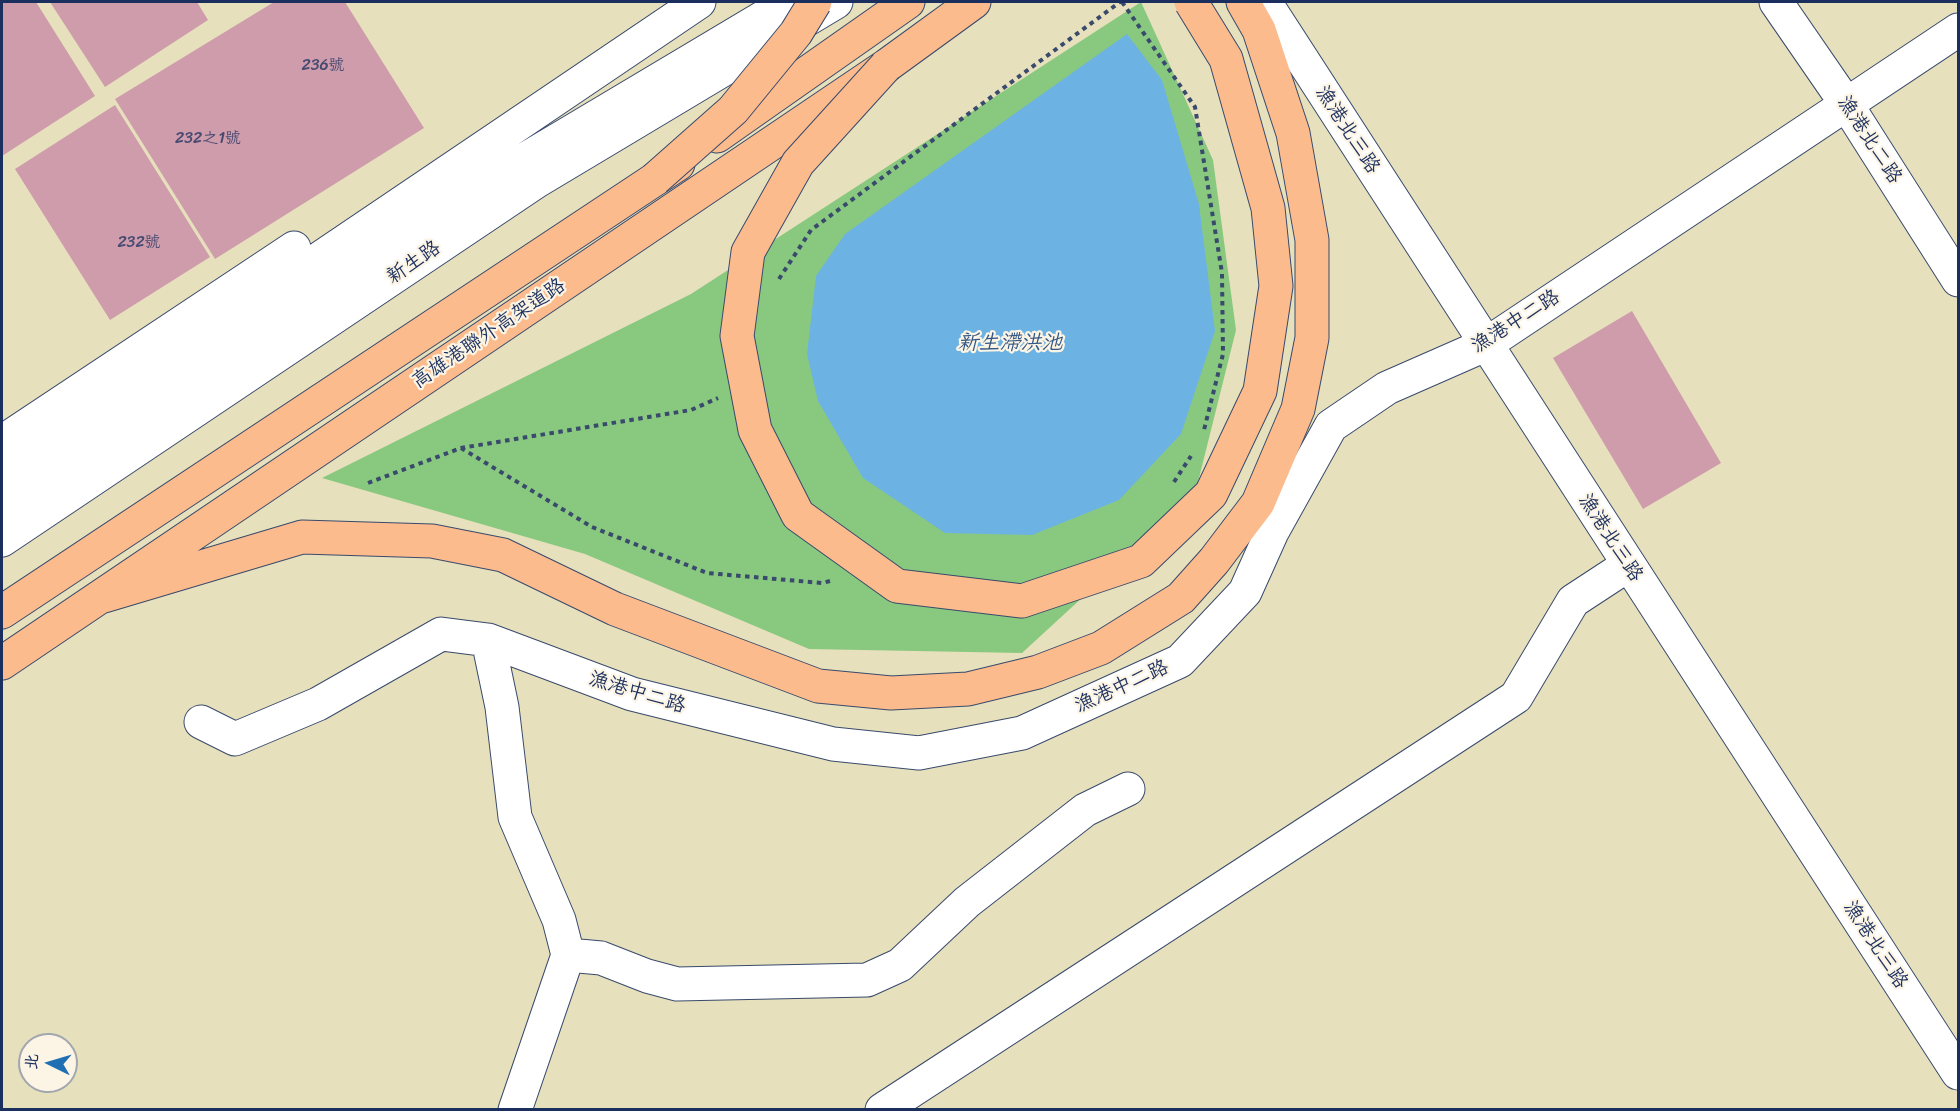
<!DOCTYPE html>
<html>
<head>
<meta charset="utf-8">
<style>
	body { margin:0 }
	#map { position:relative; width:1960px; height:1111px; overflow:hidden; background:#e6e0bc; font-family:Sriracha,"LXGW WenKai TC",sans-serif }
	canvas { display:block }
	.frame { position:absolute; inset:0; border:3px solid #1b2f5e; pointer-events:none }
	.north { position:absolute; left:18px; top:1033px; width:60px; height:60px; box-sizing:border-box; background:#fcf5e5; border:2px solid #a2a6af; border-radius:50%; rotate:275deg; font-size:16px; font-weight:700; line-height:24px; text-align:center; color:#1b2f5e }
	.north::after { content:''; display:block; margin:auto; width:21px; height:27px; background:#1f6fb2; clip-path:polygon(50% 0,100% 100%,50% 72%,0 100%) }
</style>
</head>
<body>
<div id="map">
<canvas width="1960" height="1111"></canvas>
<div class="frame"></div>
<div class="north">北</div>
</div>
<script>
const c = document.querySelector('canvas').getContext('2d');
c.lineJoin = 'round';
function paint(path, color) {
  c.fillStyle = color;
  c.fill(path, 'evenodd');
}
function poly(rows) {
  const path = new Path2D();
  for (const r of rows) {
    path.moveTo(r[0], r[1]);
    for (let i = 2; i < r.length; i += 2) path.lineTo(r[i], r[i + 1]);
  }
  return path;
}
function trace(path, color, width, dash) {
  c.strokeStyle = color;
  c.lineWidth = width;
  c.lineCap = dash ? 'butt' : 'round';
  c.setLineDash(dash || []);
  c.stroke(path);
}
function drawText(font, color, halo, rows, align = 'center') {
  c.font = font + ' Sriracha,"LXGW WenKai TC",sans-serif';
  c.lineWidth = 4.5;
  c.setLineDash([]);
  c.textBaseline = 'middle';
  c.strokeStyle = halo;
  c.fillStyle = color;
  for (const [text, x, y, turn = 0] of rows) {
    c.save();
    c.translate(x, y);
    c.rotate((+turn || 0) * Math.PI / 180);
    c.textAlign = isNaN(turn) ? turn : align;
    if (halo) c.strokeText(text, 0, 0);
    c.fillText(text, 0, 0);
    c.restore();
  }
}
const green = poly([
	[1141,2,1213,160,1236,330,1195,494,1022,653,809,649,585,554,322,478,691,294]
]);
const water = poly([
	[1127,34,1162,80,1199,204,1215,331,1181,434,1119,500,1032,535,945,533,863,478,818,401,807,354,816,276,845,234]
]);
const building = poly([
	[2,2,36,2,95,96,2,156],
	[50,2,197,2,208,20,105,87],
	[274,2,345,2,424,128,215,259,115,99],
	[115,105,210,257,110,320,15,169],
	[1632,311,1721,463,1643,509,1553,358]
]);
const path = poly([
	[1122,2,1195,107,1222,273,1223,354,1204,430],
	[779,279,811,230,1120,2],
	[461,448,592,527,707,573,822,583,834,580],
	[1174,482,1191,456],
	[368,483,461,448,691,410,718,398]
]);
const minor = poly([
	[1265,2,1958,1073],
	[1776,2,1847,105,1958,280],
	[2,442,294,248],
	[2,473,699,2],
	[2,506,524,160,789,2],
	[2,540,537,181,836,2],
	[488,640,502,707,515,817,559,920,568,955,515,1110],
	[201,722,235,739,318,704,441,634,488,640,632,694,833,744,919,753,1022,733,1180,661,1245,592,1272,532,1331,426,1387,388,1485,345,1958,30],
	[568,955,601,958,647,976,677,984,867,980,900,965,967,902,1085,810,1128,789],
	[882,1110,1516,697,1573,601,1628,565]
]);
const highway = poly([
	[717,136,908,2],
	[104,596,302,537,432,541,503,555,615,609,818,686,891,693,968,689,1038,672,1101,648,1181,598,1214,561,1258,503,1298,409,1312,338,1312,240,1293,133,1259,30,1243,2],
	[2,612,678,164],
	[2,663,886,66,974,2]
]);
const highwayBridge = poly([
	[886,66,798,163,748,252,737,336,755,430,798,515,897,586,1022,601,1141,561,1211,494,1260,391,1276,286,1268,208,1226,59,1191,2],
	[655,179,733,110,796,33,815,2]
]);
const numberNames = [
	["236號",323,66],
	["232之1號",208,139],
	["232號",139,243]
];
const streetNames = [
	["漁港北三路",1347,130,57],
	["漁港北二路",1869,140,57],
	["新生路",414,263,-34],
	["漁港中二路",1516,322,-32],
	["高雄港聯外高架道路",489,334,-34],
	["漁港北三路",1610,538,57],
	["漁港中二路",1122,687,-24],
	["漁港中二路",637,693,17],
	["漁港北三路",1875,945,57]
];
const waterNames = [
	["新生滯洪池",1010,344]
];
paint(green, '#89c87f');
paint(water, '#6cb3e3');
paint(building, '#cf9cac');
trace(minor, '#394a6c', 35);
trace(highway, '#394a6c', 35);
trace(path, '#394a6c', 4, [4.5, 4.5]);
trace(minor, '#fff', 33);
trace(highway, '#fbbb8d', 33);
trace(highwayBridge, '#394a6c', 35, []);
trace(highwayBridge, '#fbbb8d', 33);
drawText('16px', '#484a72', null, numberNames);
drawText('20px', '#1b2f5e', '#fcf5e5', streetNames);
drawText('italic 21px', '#335786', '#fcf5e5', waterNames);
</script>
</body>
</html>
